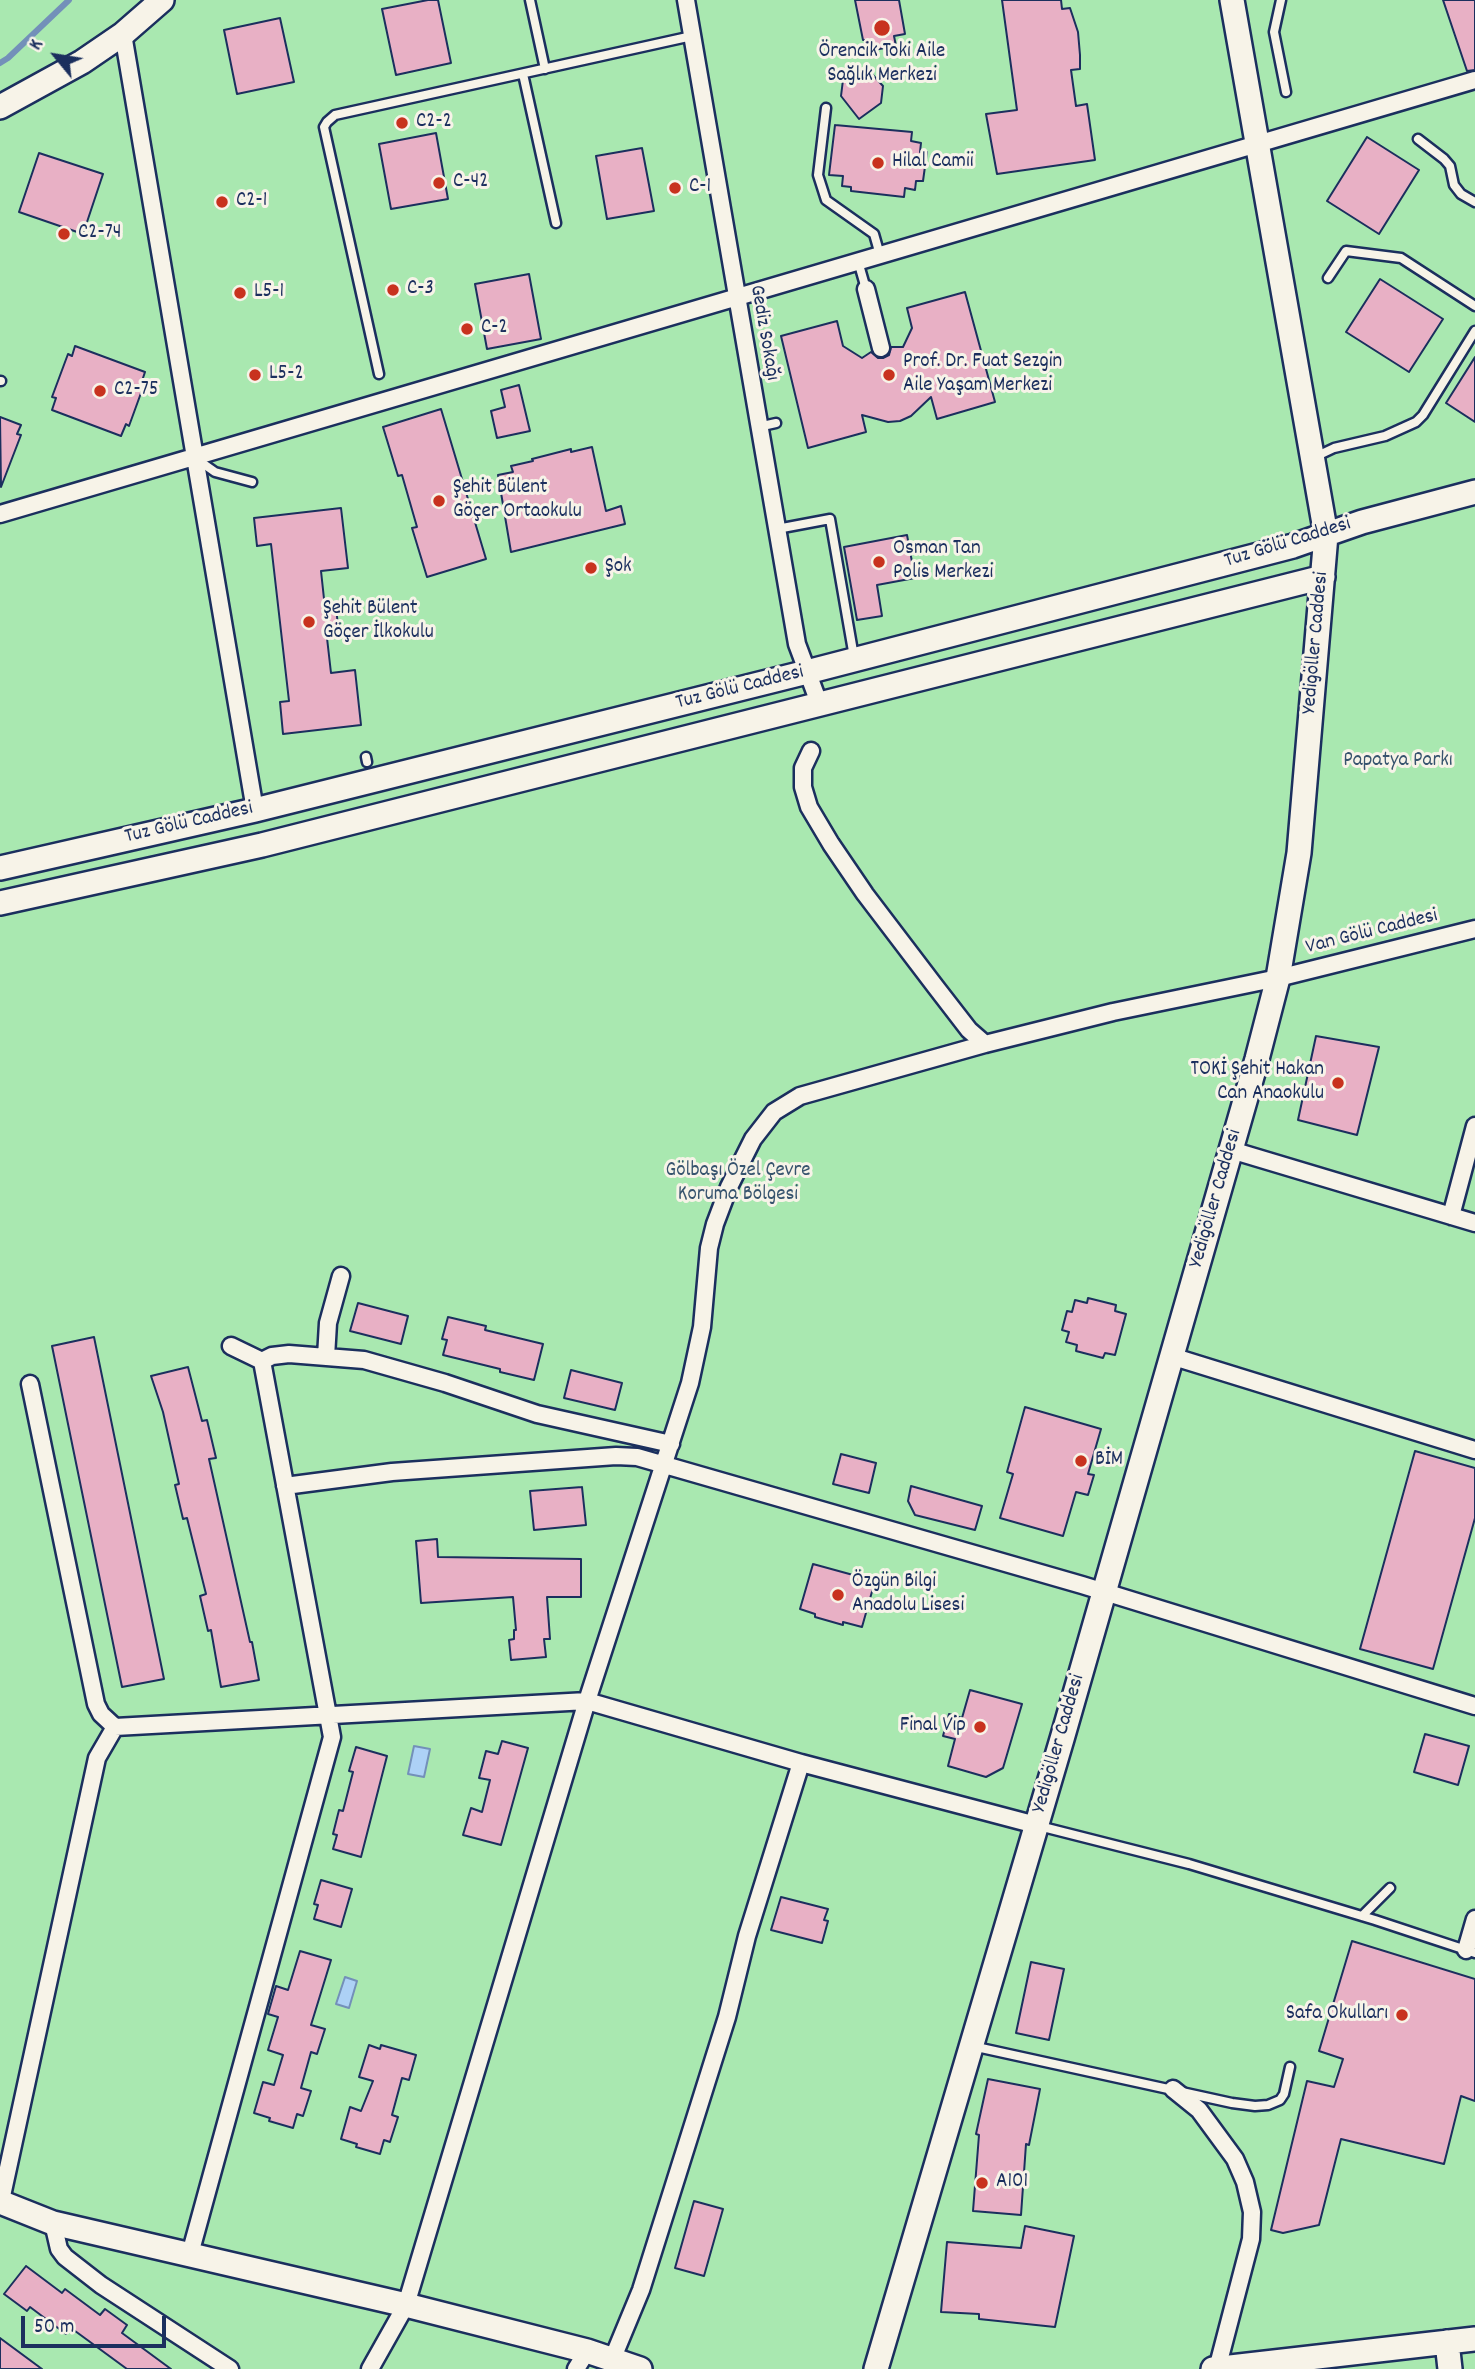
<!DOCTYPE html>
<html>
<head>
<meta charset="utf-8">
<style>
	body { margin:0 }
	#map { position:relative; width:1475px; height:2369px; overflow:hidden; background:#f7f3e8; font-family:Dekko,sans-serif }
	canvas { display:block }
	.north { position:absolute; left:21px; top:21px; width:70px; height:70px; -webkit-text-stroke:5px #f7f3e8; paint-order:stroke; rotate:300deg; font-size:19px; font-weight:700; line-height:28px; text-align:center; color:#1b2f5e }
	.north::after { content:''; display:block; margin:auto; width:24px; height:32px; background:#1b2f5e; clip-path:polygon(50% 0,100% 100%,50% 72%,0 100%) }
	.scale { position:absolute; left:21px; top:2316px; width:145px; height:32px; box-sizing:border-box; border:4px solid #1b2f5e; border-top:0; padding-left:9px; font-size:21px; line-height:24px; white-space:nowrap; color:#1b2f5e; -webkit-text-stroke:5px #f7f3e8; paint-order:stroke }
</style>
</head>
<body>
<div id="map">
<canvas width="1475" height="2369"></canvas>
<div class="north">K</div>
<div class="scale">50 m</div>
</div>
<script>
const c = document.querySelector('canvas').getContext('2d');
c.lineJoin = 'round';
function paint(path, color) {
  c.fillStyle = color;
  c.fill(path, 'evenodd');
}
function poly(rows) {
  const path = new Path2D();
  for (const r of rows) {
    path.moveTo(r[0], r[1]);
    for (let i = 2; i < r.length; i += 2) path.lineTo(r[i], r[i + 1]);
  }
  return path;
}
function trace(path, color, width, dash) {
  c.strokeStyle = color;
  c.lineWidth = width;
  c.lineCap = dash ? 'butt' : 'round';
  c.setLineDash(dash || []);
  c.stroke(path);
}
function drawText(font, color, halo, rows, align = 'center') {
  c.font = font + ' Dekko,sans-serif';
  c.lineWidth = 6;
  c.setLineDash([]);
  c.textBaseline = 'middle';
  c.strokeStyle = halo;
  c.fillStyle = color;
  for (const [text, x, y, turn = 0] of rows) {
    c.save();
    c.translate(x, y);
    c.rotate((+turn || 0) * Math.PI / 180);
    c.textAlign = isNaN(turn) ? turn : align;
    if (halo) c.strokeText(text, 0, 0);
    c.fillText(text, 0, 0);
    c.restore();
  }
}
const green = poly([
	[0,0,1475,0,1475,2369,0,2369]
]);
const water = poly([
	[414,1746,430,1749,424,1777,408,1774,414,1746],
	[345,1977,357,1981,349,2008,336,2004,345,1977]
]);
const stream = poly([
	[0,63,8,58,69,0]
]);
const building = poly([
	[428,0,438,0,451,63,396,75,382,9,428,0],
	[855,0,899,0,905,34,894,36,896,46,868,51,865,40,863,40,855,0],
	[1002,0,1061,0,1062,9,1070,8,1078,32,1080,55,1080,69,1071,70,1076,106,1087,104,1095,160,997,174,986,114,1017,110,1002,0],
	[1443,0,1475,0,1475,70,1467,71,1443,0],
	[280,18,294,82,237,94,224,30,280,18],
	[856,70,871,73,883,86,881,103,859,119,841,96,843,80,856,70],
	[835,125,912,132,911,141,921,143,920,152,927,152,923,181,916,181,915,190,905,188,904,197,851,191,851,187,842,186,843,176,829,175,835,125],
	[436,133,448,199,391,209,379,144,436,133],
	[1367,137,1419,170,1379,234,1327,201,1367,137],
	[642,148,654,211,607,219,596,156,642,148],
	[39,153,103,174,83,234,19,212,39,153],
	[529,274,541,339,487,349,475,284,529,274],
	[1380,279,1443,319,1409,372,1346,332,1380,279],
	[965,292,995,402,937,419,931,397,911,416,900,421,888,422,862,415,866,432,808,448,781,336,837,321,843,346,862,358,871,352,878,358,883,358,889,355,891,347,903,347,912,328,907,308,965,292],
	[75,346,145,372,142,381,145,382,129,426,126,424,121,436,52,410,56,398,52,397,68,354,72,356,75,346],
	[1475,357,1475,422,1446,403,1475,357],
	[519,385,530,431,497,438,491,411,505,407,501,390,519,385],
	[441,409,486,559,427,577,412,528,417,527,402,475,398,476,383,427,441,409],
	[0,417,21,425,17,434,21,435,1,487,0,417],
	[592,447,606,511,621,506,625,524,511,552,498,475,513,472,511,466,533,461,532,459,571,449,571,452,592,447],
	[341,508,348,568,321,571,325,608,336,606,339,637,327,638,331,673,355,670,361,725,283,734,280,702,289,701,271,544,257,546,254,518,341,508],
	[907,535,915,578,877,585,882,616,857,620,844,547,907,535],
	[1316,1036,1379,1047,1357,1135,1298,1120,1316,1036],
	[1088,1298,1116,1305,1115,1311,1126,1314,1115,1355,1105,1353,1103,1358,1076,1351,1077,1345,1066,1342,1069,1332,1062,1330,1067,1311,1072,1312,1075,1300,1087,1303,1088,1298],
	[358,1303,408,1316,401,1344,350,1331,358,1303],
	[448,1317,486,1326,485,1330,543,1344,534,1380,500,1372,500,1369,443,1355,447,1340,442,1339,448,1317],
	[94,1337,164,1679,122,1687,52,1346,94,1337],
	[188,1367,202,1421,207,1420,216,1458,209,1459,250,1642,252,1642,259,1680,221,1687,211,1630,208,1631,200,1596,206,1594,187,1518,183,1519,175,1485,179,1484,163,1412,151,1376,188,1367],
	[571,1370,622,1383,615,1410,564,1398,571,1370],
	[1025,1407,1101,1429,1088,1474,1094,1475,1088,1495,1076,1492,1063,1536,1000,1518,1013,1474,1007,1472,1025,1407],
	[1415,1451,1475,1468,1475,1518,1433,1669,1360,1649,1415,1451],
	[841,1454,876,1463,869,1493,833,1484,841,1454],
	[911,1486,982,1506,975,1530,915,1515,908,1501,911,1486],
	[582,1487,586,1525,534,1530,530,1491,582,1487],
	[437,1539,438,1557,581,1559,581,1597,547,1597,550,1639,544,1639,546,1657,511,1660,509,1640,514,1639,514,1630,516,1630,513,1597,421,1603,416,1541,437,1539],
	[813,1564,875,1581,862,1627,843,1622,843,1625,815,1617,815,1614,800,1609,813,1564],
	[970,1690,1022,1704,1003,1768,986,1777,948,1766,955,1739,943,1736,949,1714,962,1718,970,1690],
	[1425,1734,1469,1746,1458,1785,1414,1772,1425,1734],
	[502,1741,528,1748,501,1845,463,1835,471,1808,482,1812,490,1780,479,1778,486,1751,498,1754,502,1741],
	[356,1747,387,1756,361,1857,333,1849,337,1835,333,1834,339,1810,343,1811,353,1772,349,1771,356,1747],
	[321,1880,352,1889,341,1927,314,1919,318,1905,314,1904,321,1880],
	[781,1897,828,1909,824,1920,828,1921,822,1943,771,1930,781,1897],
	[1352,1941,1475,1979,1475,2101,1461,2096,1444,2164,1341,2139,1319,2225,1283,2233,1271,2230,1307,2081,1334,2087,1343,2059,1319,2051,1352,1941],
	[300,1951,331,1960,311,2025,325,2029,317,2054,311,2052,301,2088,311,2091,303,2116,297,2114,293,2128,269,2121,270,2118,254,2113,263,2082,274,2085,283,2055,268,2050,278,2017,268,2014,276,1986,288,1990,300,1951],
	[1031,1962,1064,1969,1049,2040,1016,2033,1031,1962],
	[369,2045,380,2049,381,2045,416,2055,409,2080,402,2078,392,2115,398,2117,390,2142,384,2140,380,2154,356,2147,357,2144,341,2139,350,2107,361,2111,373,2081,359,2077,369,2045],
	[988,2079,1040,2089,1029,2145,1026,2144,1021,2215,973,2211,979,2135,976,2134,988,2079],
	[694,2201,723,2209,704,2276,675,2268,694,2201],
	[1025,2226,1074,2236,1055,2327,979,2319,979,2314,941,2312,947,2242,1021,2248,1025,2226],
	[26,2266,62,2293,65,2289,100,2315,105,2309,127,2325,122,2333,171,2369,127,2369,71,2328,66,2334,30,2307,27,2311,4,2294,26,2266],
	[0,2338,42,2369,0,2369,0,2338]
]);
const lane = poly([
	[530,0,545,69],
	[1281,0,1274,32,1286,92],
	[523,74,556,223],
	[826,108,818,175,826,200,874,234,880,255],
	[1418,139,1444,159,1450,166,1454,185,1461,194,1475,202],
	[858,261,866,289],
	[1328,278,1346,251,1401,258,1475,306],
	[379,374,324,127,327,122,335,115,692,36],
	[0,381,1,381],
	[758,427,776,423],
	[1315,457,1334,448,1385,436,1416,422,1423,415,1475,331],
	[198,460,215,472,252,482],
	[777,529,830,519,854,657],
	[366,757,367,762],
	[1039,1826,1189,1864,1375,1920,1475,1953],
	[1362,1916,1390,1888],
	[972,2046,1232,2103,1255,2106,1268,2105,1280,2100,1284,2094,1290,2067]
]);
const street = poly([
	[686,0,797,644,819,703],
	[123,34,255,810],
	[866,289,881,348],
	[0,514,1475,80],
	[811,751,803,768,803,787,809,807,831,844,865,894,935,986,969,1030,985,1044],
	[1231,1150,1475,1223],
	[1451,1216,1475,1126],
	[1171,1356,1475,1450],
	[326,1357,328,1323,341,1276],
	[262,1361,272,1356,289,1354,364,1360,445,1383,537,1414,671,1444],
	[30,1384,96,1704,101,1714,115,1727,587,1701,801,1763,1036,1825],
	[285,1486,392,1472,616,1456,637,1457,1082,1585,1475,1706],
	[1466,1950,1475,1919],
	[1173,2089,1199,2110,1235,2159,1245,2182,1252,2212,1251,2239,1217,2369],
	[0,2205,97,1758,115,1727],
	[53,2223,59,2249,65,2257,101,2285,230,2369],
	[190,2254,332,1737,262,1361,231,1346],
	[612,2360,641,2290,727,2017,747,1936,801,1763],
	[370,2369,406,2305,587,1701,690,1383,702,1327,709,1248,715,1224,729,1187,753,1139,774,1112,800,1096,985,1044,1113,1012,1278,978,1475,929],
	[576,2369,587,2351]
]);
const secondary = poly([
	[0,107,82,62,123,34,162,0],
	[0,868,255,810,807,672,1293,546,1362,522,1475,492],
	[0,903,262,845,1323,577],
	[0,2202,53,2223,406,2305,587,2351,640,2369],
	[1447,2342,1450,2369],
	[876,2369,1062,1739,1257,1059,1278,978,1299,853,1326,535,1232,0],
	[1213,2369,1475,2339]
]);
const markers = [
	[882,28,9,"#c8321e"],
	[402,123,7,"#c8321e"],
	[878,163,7,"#c8321e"],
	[439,183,7,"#c8321e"],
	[675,188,7,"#c8321e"],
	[222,202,7,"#c8321e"],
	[64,234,7,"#c8321e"],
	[393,290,7,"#c8321e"],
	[240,293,7,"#c8321e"],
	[467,329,7,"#c8321e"],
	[255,375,7,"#c8321e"],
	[889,375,7,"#c8321e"],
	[100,391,7,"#c8321e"],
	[439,501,7,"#c8321e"],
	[879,562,7,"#c8321e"],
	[591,568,7,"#c8321e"],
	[309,622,7,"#c8321e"],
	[1338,1083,7,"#c8321e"],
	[1081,1461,7,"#c8321e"],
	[838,1595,7,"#c8321e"],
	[980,1727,7,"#c8321e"],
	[1402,2015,7,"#c8321e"],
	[982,2183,7,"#c8321e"]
];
const poiNames = [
	["Örencik Toki Aile",882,53,"center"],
	["Sağlık Merkezi",882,77,"center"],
	["C2-2",416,123],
	["Hilal Camii",892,163],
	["C-42",453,183],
	["C-1",689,188],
	["C2-1",236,202],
	["C2-74",78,234],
	["C-3",407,290],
	["L5-1",254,293],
	["C-2",481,329],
	["Prof. Dr. Fuat Sezgin",903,363],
	["Aile Yaşam Merkezi",903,387],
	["L5-2",269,375],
	["C2-75",114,391],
	["Şehit Bülent",453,489],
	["Göçer Ortaokulu",453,513],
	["Osman Tan",893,550],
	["Polis Merkezi",893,574],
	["Şok",605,568],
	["Şehit Bülent",323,610],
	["Göçer İlkokulu",323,634],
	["TOKİ Şehit Hakan",1324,1071,"right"],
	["Can Anaokulu",1324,1095,"right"],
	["BİM",1095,1461],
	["Özgün Bilgi",852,1583],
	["Anadolu Lisesi",852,1607],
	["Final Vip",966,1727,"right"],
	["Safa Okulları",1388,2015,"right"],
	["A101",996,2183]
];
const streetNames = [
	["Gediz Sokağı",763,333,80],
	["Tuz Gölü Caddesi",1288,544,-17],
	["Yedigöller Caddesi",1317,643,-85],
	["Tuz Gölü Caddesi",740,689,-14],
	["Tuz Gölü Caddesi",189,824,-13],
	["Van Gölü Caddesi",1372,933,-14],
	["Yedigöller Caddesi",1217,1199,-74],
	["Yedigöller Caddesi",1060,1744,-74]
];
const parkNames = [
	["Papatya Parkı",1398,762],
	["Gölbaşı Özel Çevre",738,1172],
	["Koruma Bölgesi",738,1196]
];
paint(green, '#a9e8b0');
paint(water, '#add1f6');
trace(water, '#7390b9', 2);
trace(stream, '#7390b9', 6);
paint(building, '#e8b0c5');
trace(building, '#1b2f5e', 2);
trace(lane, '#1b2f5e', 13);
trace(street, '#1b2f5e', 21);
trace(secondary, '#1b2f5e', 28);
trace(lane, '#f7f3e8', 8);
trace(street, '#f7f3e8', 16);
trace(secondary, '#f7f3e8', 23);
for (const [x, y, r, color] of markers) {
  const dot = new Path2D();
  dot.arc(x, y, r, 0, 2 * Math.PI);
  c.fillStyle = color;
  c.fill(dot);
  trace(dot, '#f7f3e8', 2.5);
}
drawText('21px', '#1b2f5e', '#f7f3e8', poiNames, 'left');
drawText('21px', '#1b2f5e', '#f7f3e8', streetNames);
drawText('21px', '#37546e', '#f7f3e8', parkNames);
</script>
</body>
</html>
